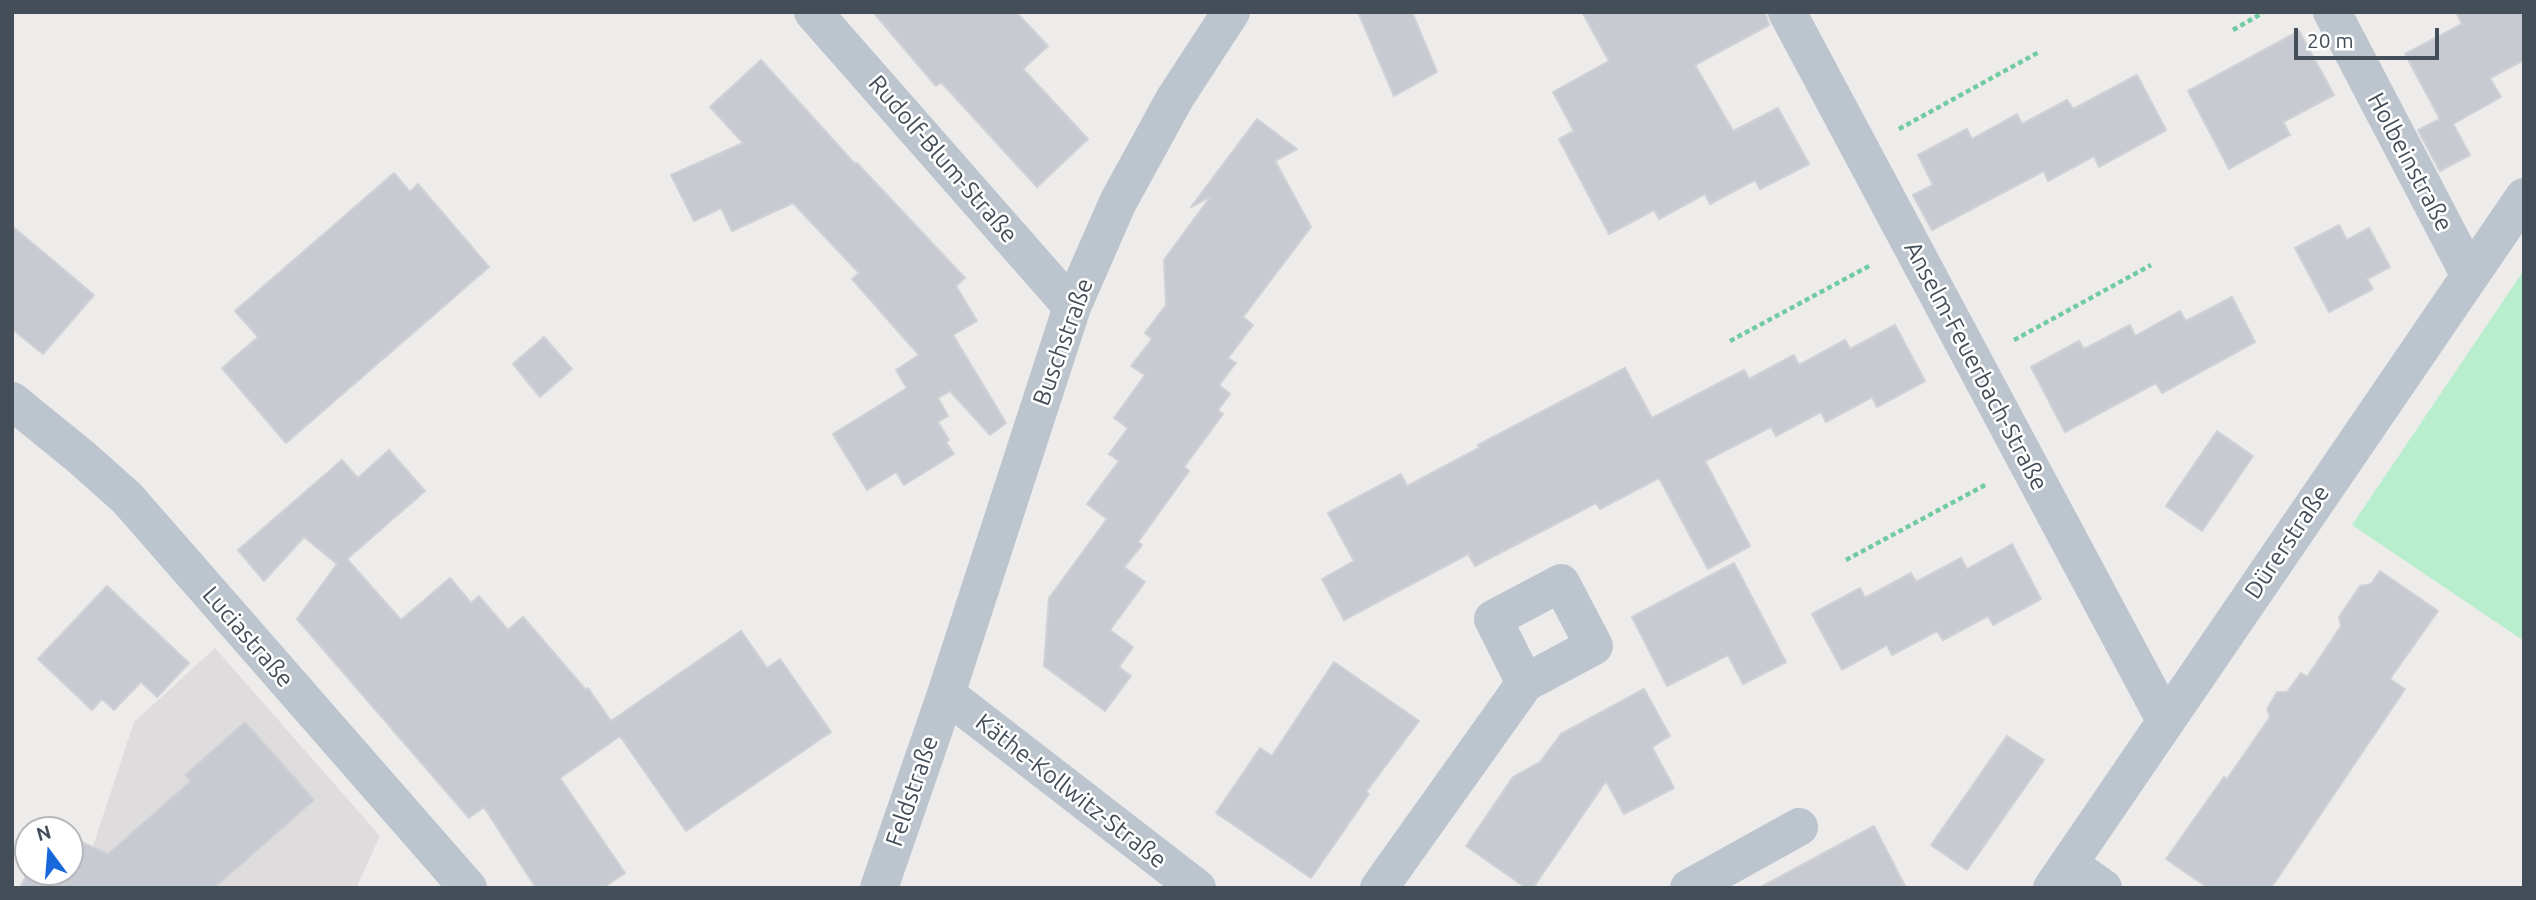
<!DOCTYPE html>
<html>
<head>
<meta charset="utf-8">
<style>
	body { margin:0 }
	#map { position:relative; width:2536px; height:900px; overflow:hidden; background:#eeebeb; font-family:Ubuntu,sans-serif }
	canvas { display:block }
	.frame { position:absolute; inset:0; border:14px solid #444e59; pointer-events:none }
	.north { position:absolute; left:14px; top:816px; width:70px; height:70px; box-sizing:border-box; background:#fff; border:2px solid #b4b8bd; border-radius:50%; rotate:344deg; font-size:19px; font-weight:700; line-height:28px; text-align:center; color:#444e59 }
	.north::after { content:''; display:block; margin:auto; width:24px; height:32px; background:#1968db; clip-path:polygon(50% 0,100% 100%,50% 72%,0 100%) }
	.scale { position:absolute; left:2294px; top:28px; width:145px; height:32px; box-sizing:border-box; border:4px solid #444e59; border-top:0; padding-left:9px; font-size:21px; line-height:24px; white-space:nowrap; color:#444e59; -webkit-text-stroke:5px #fff; paint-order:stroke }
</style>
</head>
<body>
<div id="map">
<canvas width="2536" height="900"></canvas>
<div class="frame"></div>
<div class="north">N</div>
<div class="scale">20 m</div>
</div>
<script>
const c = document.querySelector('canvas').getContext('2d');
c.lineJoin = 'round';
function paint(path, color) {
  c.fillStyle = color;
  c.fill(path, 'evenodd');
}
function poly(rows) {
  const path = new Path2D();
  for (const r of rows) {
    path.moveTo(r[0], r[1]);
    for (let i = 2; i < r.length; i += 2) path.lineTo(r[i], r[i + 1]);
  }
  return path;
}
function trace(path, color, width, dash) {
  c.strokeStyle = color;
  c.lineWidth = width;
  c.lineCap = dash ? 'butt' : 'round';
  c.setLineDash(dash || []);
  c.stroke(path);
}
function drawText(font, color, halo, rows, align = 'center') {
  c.font = font + ' Ubuntu,sans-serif';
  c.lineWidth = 5;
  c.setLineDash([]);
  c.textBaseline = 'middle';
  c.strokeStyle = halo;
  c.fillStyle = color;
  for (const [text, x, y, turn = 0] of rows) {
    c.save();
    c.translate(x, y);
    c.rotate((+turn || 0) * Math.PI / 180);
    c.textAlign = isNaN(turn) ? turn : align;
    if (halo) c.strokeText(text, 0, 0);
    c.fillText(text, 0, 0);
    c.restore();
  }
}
const education = poly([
	[215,648,380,836,356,888,73,888,93,846,134,722]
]);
const green = poly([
	[2524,270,2524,641,2352,525]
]);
const building = poly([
	[873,12,1016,12,1048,46,1023,69,1088,139,1037,187,941,82,936,86,873,12],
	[1358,12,1412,12,1437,72,1394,96,1358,12],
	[1582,12,1765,12,1769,25,1695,65,1733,131,1778,108,1809,164,1760,189,1755,180,1710,204,1705,194,1659,219,1654,210,1609,234,1559,139,1574,131,1553,92,1609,61,1582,12],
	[2456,12,2524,12,2524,60,2490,78,2501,97,2453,124,2470,155,2440,171,2418,130,2440,119,2405,54,2462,24,2456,12],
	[2299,31,2334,95,2283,122,2290,135,2229,169,2188,91,2299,31],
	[761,60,855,164,857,163,965,278,956,286,977,321,953,335,1006,423,990,435,950,391,938,398,948,416,938,422,949,440,946,442,954,454,904,485,896,472,867,490,833,434,907,388,896,370,919,355,852,279,859,273,793,203,732,231,721,208,694,221,671,175,743,143,710,107,761,60],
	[2137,75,2166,130,2099,167,2094,156,2048,181,2044,171,1932,230,1913,195,1933,185,1918,155,1967,129,1972,139,2017,114,2022,124,2067,100,2073,109,2137,75],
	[1257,119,1297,149,1275,161,1311,227,1243,317,1253,325,1228,358,1236,363,1219,385,1230,394,1218,410,1223,414,1184,467,1189,471,1138,542,1142,545,1124,567,1145,582,1110,630,1133,647,1119,667,1131,676,1105,711,1044,666,1049,598,1107,519,1087,504,1119,461,1109,454,1128,428,1114,418,1145,375,1131,366,1152,339,1145,333,1166,305,1164,260,1211,196,1191,207,1257,119],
	[394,173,410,192,418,184,489,267,286,443,222,368,258,337,235,311,394,173],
	[2339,225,2347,240,2369,228,2390,267,2367,279,2373,289,2329,312,2295,248,2339,225],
	[12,226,94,295,43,354,12,329,12,226],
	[2232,297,2255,342,2162,393,2156,383,2065,432,2031,367,2079,341,2084,349,2130,325,2135,336,2180,311,2186,321,2232,297],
	[1895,325,1925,381,1877,407,1872,397,1826,422,1821,412,1776,436,1771,427,1705,461,1750,546,1708,569,1659,478,1600,509,1596,503,1475,566,1468,554,1344,620,1322,579,1354,561,1328,513,1401,474,1407,486,1479,448,1478,445,1625,368,1652,418,1744,370,1749,379,1794,355,1799,365,1845,340,1850,349,1895,325],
	[544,337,572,369,540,397,513,364,544,337],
	[2217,431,2253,456,2202,531,2166,506,2217,431],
	[389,450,425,491,347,559,401,620,450,578,471,603,479,596,508,630,523,617,586,690,588,688,611,721,741,631,767,668,780,659,831,732,686,831,620,736,560,778,625,873,603,888,536,888,484,807,469,818,297,619,337,564,304,537,264,581,238,550,342,460,358,478,389,450],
	[2012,544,2041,599,1993,625,1988,616,1943,640,1937,631,1892,655,1887,645,1842,670,1812,614,1860,588,1865,598,1911,573,1916,582,1961,558,1967,569,2012,544],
	[1734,563,1786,662,1743,684,1728,655,1667,686,1632,617,1734,563],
	[2380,571,2438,611,2390,679,2405,689,2271,888,2208,888,2166,859,2224,777,2227,779,2270,717,2267,709,2277,692,2287,692,2301,673,2307,677,2341,626,2339,617,2360,586,2371,584,2380,571],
	[107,586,189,663,157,697,141,682,114,710,102,699,92,710,38,659,107,586],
	[1334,662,1419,721,1366,792,1369,794,1311,878,1216,813,1260,748,1272,756,1334,662],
	[1644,689,1670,736,1652,747,1674,788,1624,814,1606,781,1533,888,1526,888,1466,846,1513,777,1540,762,1561,734,1644,689],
	[245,722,314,800,214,888,20,888,28,872,70,872,70,837,108,854,191,781,185,775,245,722],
	[2007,736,2044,760,1967,870,1931,845,2007,736],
	[1874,826,1906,888,1759,888,1874,826]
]);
const path = poly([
	[2233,30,2264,12],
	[1899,129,2039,52],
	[2014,340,2151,265],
	[1730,341,1871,265],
	[1846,560,1987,484]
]);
const minor = poly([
	[813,12,1072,307],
	[1787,12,2165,720],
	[2332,12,2469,274],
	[12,401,81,457,127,498,468,888],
	[946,694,1197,888],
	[2069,864,2103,888],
	[879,888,946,694,1072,307,1118,202,1175,98,1231,12],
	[1379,888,1525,683,1594,646,1561,583,1493,619,1525,683],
	[1689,888,1799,827],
	[2052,888,2524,197]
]);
const streetNames = [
	["Rudolf-Blum-Straße",943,159,49],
	["Holbeinstraße",2410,162,62],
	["Buschstraße",1063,342,-70],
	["Anselm-Feuerbach-Straße",1976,366,62],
	["Dürerstraße",2287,542,-56],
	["Luciastraße",248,637,49],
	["Feldstraße",912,791,-71],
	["Käthe-Kollwitz-Straße",1071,791,38]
];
paint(education, '#dfdcdd');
paint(green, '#b8eece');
paint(building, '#c8cad1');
trace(building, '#cfd1d7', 2);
trace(path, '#70cba1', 4.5, [5, 3.5]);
trace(minor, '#bcc5ce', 38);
drawText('24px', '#444e59', '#fff', streetNames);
</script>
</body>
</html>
